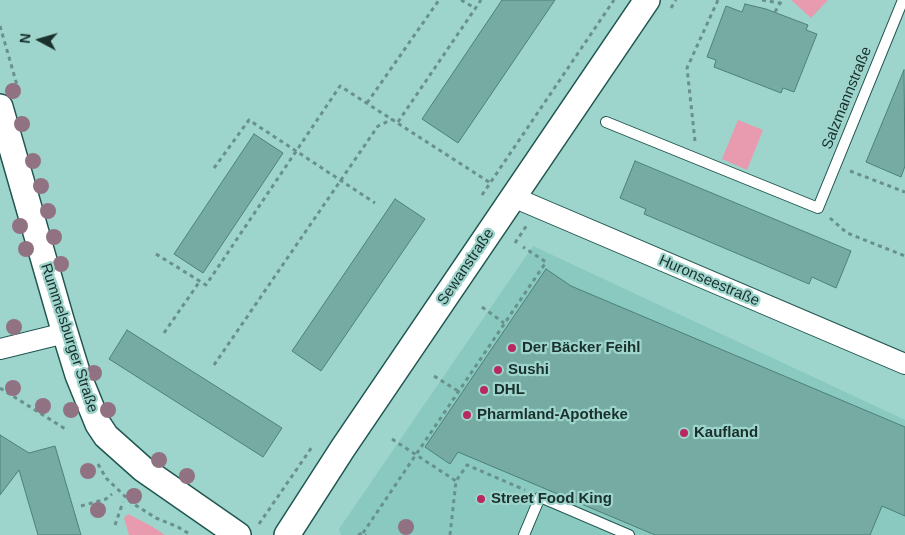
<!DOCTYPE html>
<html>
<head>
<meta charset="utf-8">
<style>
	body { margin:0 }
	#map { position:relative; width:905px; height:535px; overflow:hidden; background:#9dd4cb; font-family:Helvetica,sans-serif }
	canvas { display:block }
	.north { position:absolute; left:15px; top:15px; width:50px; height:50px; -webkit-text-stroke:4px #9dd4cb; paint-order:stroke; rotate:276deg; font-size:14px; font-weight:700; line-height:20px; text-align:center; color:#1a302d }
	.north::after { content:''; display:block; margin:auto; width:18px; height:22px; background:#1a302d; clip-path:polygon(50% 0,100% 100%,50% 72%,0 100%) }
</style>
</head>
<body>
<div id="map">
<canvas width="905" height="535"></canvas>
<div class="north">N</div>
</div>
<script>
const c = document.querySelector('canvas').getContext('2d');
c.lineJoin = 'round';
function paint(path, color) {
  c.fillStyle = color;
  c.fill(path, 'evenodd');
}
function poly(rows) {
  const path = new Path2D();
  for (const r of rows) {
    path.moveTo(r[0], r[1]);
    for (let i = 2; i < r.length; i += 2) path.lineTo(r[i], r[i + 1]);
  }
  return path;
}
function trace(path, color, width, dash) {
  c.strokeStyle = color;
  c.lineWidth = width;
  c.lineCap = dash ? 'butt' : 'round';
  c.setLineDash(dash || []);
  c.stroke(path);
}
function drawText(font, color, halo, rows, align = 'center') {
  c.font = font + ' Helvetica,sans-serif';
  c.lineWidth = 4.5;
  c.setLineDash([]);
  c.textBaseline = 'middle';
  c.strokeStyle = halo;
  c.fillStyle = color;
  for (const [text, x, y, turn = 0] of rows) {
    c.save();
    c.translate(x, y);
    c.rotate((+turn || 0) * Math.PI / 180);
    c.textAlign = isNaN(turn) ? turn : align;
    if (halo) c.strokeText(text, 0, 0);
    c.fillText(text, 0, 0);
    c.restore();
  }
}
const built = poly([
	[533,246,905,420,905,535,341,535,339,529]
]);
const green = poly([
	[791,0,828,0,811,18],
	[738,120,763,130,747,170,722,159],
	[128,514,153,527,165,535,129,535,124,518]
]);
const building = poly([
	[502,0,555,0,458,143,422,119,502,0],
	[745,4,766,9,808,25,806,30,817,34,794,92,783,88,781,93,714,67,716,60,707,57,726,6,742,12,745,4],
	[904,70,905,166,901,177,866,162,904,70],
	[254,134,283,153,203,273,174,254,254,134],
	[635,161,851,251,836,288,812,277,809,284,644,214,646,209,620,198,635,161],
	[395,199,425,219,321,371,292,351,395,199],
	[546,269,571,286,905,427,905,516,882,506,870,535,655,535,458,452,450,464,425,447,546,269],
	[127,330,282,428,263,457,109,359,127,330],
	[0,435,29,453,55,446,81,535,38,535,19,470,0,495,0,435]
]);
const path = poly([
	[461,0,475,8],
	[762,0,779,3],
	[671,8,676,0],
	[775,12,782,0],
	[0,26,19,92],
	[367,103,439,0],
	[398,122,481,0],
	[695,141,687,68,718,0],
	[214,168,249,120,375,203],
	[850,171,905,192],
	[482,195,614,0],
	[830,218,847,233,905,256],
	[515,243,527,225],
	[156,254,206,285,340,86,492,184],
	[482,307,504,323],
	[164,333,200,281],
	[214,365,378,126,393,119],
	[434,376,458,391],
	[0,388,67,430],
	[392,439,456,481],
	[98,464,106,478,132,503,156,518,178,527,191,535],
	[81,506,106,499,112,494],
	[259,524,312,447],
	[115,525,123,502],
	[363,533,546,262,523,247],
	[358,535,363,533,366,535],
	[450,535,456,481,467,465,525,490]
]);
const service = poly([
	[606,122,818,208,903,0],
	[524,535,540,497,629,535]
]);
const minor = poly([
	[513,197,905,364],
	[0,349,65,333]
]);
const tertiary = poly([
	[0,107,62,323,78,375,98,424,106,436,143,469,238,535],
	[287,535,343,448,647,0]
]);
const trees = [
	[13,91],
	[22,124],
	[33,161],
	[41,186],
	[48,211],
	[20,226],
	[54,237],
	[26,249],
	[61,264],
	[14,327],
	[94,373],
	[13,388],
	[43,406],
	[71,410],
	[108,410],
	[159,460],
	[88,471],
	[187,476],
	[134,496],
	[98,510],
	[406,527]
];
const markers = [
	[512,348,5,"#b7295f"],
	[498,370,5,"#b7295f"],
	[484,390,5,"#b7295f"],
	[467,415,5,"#b7295f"],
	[684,433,5,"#b7295f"],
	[481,499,5,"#b7295f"]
];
const streetNames = [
	["Salzmannstraße",847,98,-68],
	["Sewanstraße",466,267,-56],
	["Huronseestraße",709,281,23],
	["Rummelsburger Straße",69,338,72]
];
const poiNames = [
	["Der Bäcker Feihl",522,348],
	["Sushi",508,370],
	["DHL",494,390],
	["Pharmland-Apotheke",477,415],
	["Kaufland",694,433],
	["Street Food King",491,499]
];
paint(built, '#89c9bf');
paint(green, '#e89bae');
paint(building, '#75aba2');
trace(building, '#4c8179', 1);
trace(service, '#20564f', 12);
trace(minor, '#20564f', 22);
trace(tertiary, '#20564f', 28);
trace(path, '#68918b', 3, [4, 4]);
trace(service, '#fff', 10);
trace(minor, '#fff', 20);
trace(tertiary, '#fff', 25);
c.fillStyle = '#917282';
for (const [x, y] of trees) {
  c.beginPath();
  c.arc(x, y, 8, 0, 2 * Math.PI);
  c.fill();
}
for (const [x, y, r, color] of markers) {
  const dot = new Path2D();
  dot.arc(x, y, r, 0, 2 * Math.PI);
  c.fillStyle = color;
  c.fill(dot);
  trace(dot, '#9dd4cb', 2);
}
drawText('15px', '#1a302d', '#9dd4cb', streetNames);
drawText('bold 15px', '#1a302d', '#9dd4cb', poiNames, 'left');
</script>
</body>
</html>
